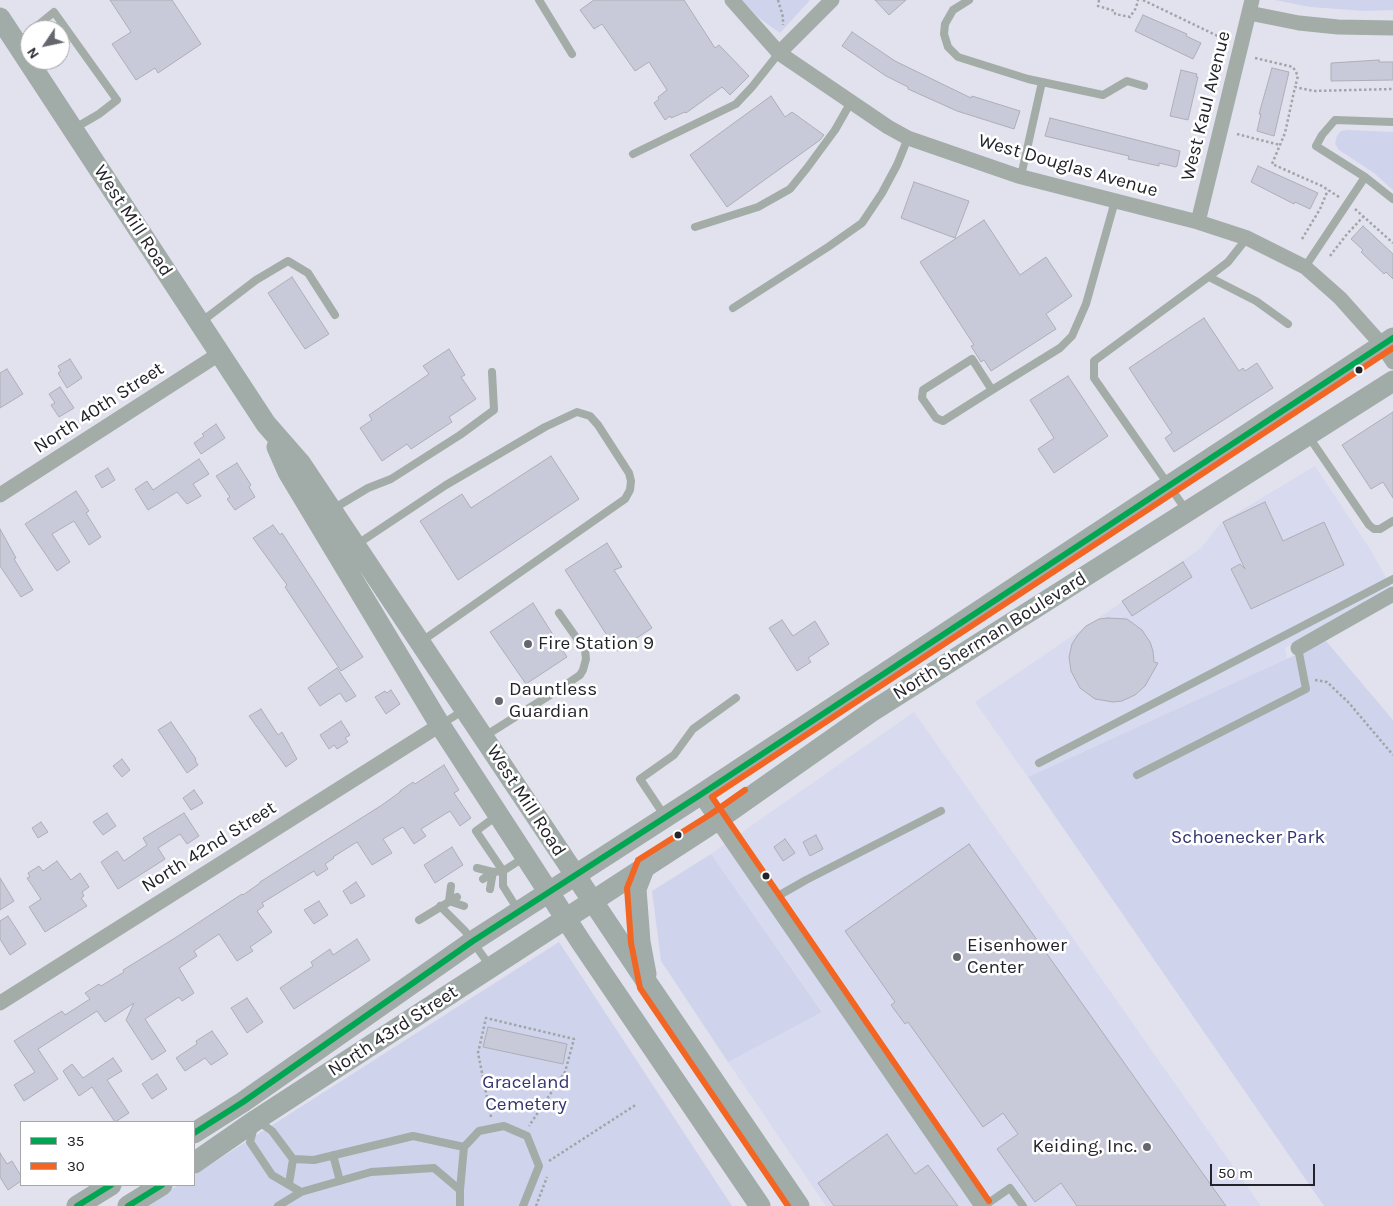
<!DOCTYPE html>
<html>
<head>
<meta charset="utf-8">
<style>
	body { margin:0 }
	#map { position:relative; width:1393px; height:1206px; overflow:hidden; background:#e1e2ee; font-family:Karla,sans-serif }
	canvas { display:block }
	.legend { position:absolute; left:20px; top:1121px; width:175px; height:65px; box-sizing:border-box; background:#fff; border:1px solid #a7a7aa; margin:0; padding:6px 9px; list-style:none; font-size:15px; color:#23232b }
	.legend li { display:flex; align-items:center; gap:10px; height:25px }
	.legend b { width:25px; border:1px solid #a7a7aa }
	.north { position:absolute; left:20px; top:20px; width:50px; height:50px; box-sizing:border-box; background:#fff; border:1px solid #a7a7aa; border-radius:50%; rotate:236deg; font-size:14px; font-weight:700; line-height:20px; text-align:center; color:#23232b }
	.north::after { content:''; display:block; margin:auto; width:18px; height:22px; background:#66666f; clip-path:polygon(50% 0,100% 100%,50% 72%,0 100%) }
	.scale { position:absolute; left:1210px; top:1164px; width:105px; height:22px; box-sizing:border-box; border:2px solid #23232b; border-top:0; padding-left:6px; font-size:15px; line-height:18px; white-space:nowrap; color:#23232b; -webkit-text-stroke:4px #fff; paint-order:stroke }
</style>
</head>
<body>
<div id="map">
<canvas width="1393" height="1206"></canvas>
<ul class="legend">
<li><b style="height:6px;background:#00a651"></b>35</li>
<li><b style="height:6px;background:#f26522"></b>30</li>
</ul>
<div class="north">N</div>
<div class="scale">50 m</div>
</div>
<script>
const c = document.querySelector('canvas').getContext('2d');
c.lineJoin = 'round';
function paint(path, color) {
  c.fillStyle = color;
  c.fill(path, 'evenodd');
}
function poly(rows) {
  const path = new Path2D();
  for (const r of rows) {
    path.moveTo(r[0], r[1]);
    for (let i = 2; i < r.length; i += 2) path.lineTo(r[i], r[i + 1]);
  }
  return path;
}
function trace(path, color, width, dash) {
  c.strokeStyle = color;
  c.lineWidth = width;
  c.lineCap = dash ? 'butt' : 'round';
  c.setLineDash(dash || []);
  c.stroke(path);
}
function drawText(font, color, halo, rows, align = 'center') {
  c.font = font + ' Karla,sans-serif';
  c.lineWidth = 5;
  c.setLineDash([]);
  c.textBaseline = 'middle';
  c.strokeStyle = halo;
  c.fillStyle = color;
  for (const [text, x, y, turn = 0] of rows) {
    c.save();
    c.translate(x, y);
    c.rotate((+turn || 0) * Math.PI / 180);
    c.textAlign = isNaN(turn) ? turn : align;
    if (halo) c.strokeText(text, 0, 0);
    c.fillText(text, 0, 0);
    c.restore();
  }
}
const built = poly([
	[1315,466,1372,552,1391,587,1285,648,1287,659,1028,777,975,702,1200,549,1222,522],
	[914,712,1261,1206,826,1206,728,1062,822,1011,711,854]
]);
const green = poly([
	[742,0,810,0,780,33,759,18],
	[1275,0,1393,0,1393,10,1365,11,1310,7],
	[1348,130,1393,132,1393,190,1374,173,1339,150,1335,144,1337,136,1341,131],
	[1326,641,1393,720,1393,1206,1324,1206,1028,777],
	[711,854,822,1012,728,1062,661,961,652,891],
	[559,942,732,1206,145,1206,178,1185,194,1185,194,1175]
]);
const building = poly([
	[110,0,172,0,201,44,158,73,155,68,136,80,112,44,131,32,110,0],
	[594,0,684,0,715,48,719,45,749,76,730,95,722,87,686,113,685,112,671,118,670,116,665,120,654,103,659,99,658,97,667,90,649,62,635,71,602,24,594,29,580,10,594,0],
	[875,0,906,0,889,15,875,0],
	[1143,15,1187,34,1186,36,1201,43,1193,59,1135,31,1143,15],
	[852,32,895,61,971,98,972,96,1020,111,1014,129,957,111,908,89,908,87,886,76,842,46,852,32],
	[1379,60,1379,62,1393,62,1393,80,1331,81,1331,63,1379,60],
	[1272,68,1289,72,1274,136,1257,131,1261,114,1259,114,1272,68],
	[1181,70,1197,74,1196,77,1198,77,1188,120,1170,116,1181,70],
	[771,96,785,117,792,112,824,135,820,140,727,207,690,155,771,96],
	[1050,118,1180,151,1177,166,1176,167,1159,163,1159,166,1128,159,1129,156,1112,152,1045,136,1050,118],
	[1258,166,1318,193,1310,209,1295,202,1294,204,1251,182,1258,166],
	[914,182,969,201,955,238,901,218,914,182],
	[984,220,1020,275,1046,257,1072,296,1046,314,1056,329,991,371,984,360,981,362,971,346,974,345,920,262,984,220],
	[1363,226,1393,254,1393,279,1386,272,1384,274,1361,252,1363,250,1351,239,1363,226],
	[292,277,329,334,305,349,268,293,292,277],
	[1204,318,1239,371,1243,368,1245,371,1257,363,1273,388,1174,452,1165,438,1172,433,1129,368,1204,318],
	[449,349,465,375,461,377,476,399,449,417,452,422,411,449,407,444,382,461,360,428,372,420,369,415,429,374,423,366,449,349],
	[70,359,82,378,67,388,58,373,61,371,58,366,70,359],
	[7,369,23,394,0,408,0,373,7,369],
	[1068,376,1108,436,1054,473,1038,449,1054,438,1030,400,1068,376],
	[60,387,74,408,59,417,51,405,55,403,49,394,60,387],
	[1393,412,1393,498,1383,482,1371,489,1342,445,1393,412],
	[216,424,225,438,201,454,194,443,204,436,202,434,216,424],
	[551,456,579,499,458,580,420,521,462,494,471,508,551,456],
	[199,459,209,474,193,484,201,496,187,504,177,492,148,510,135,489,147,481,153,490,199,459],
	[237,463,251,485,249,487,255,497,235,510,227,499,230,497,216,476,237,463],
	[108,468,115,480,102,488,95,476,108,468],
	[76,491,89,511,86,513,101,537,89,545,74,521,52,534,70,562,57,571,25,524,76,491],
	[1265,502,1283,541,1324,522,1344,565,1251,609,1231,569,1240,564,1245,569,1223,522,1265,502],
	[273,525,280,535,282,533,363,657,341,671,285,587,287,585,253,538,273,525],
	[0,529,16,558,14,559,33,590,21,597,0,566,0,529],
	[607,543,622,567,614,570,652,628,617,651,565,570,607,543],
	[1183,562,1192,577,1132,616,1122,601,1183,562],
	[533,603,567,657,526,684,490,632,533,603],
	[1108,618,1127,619,1142,630,1150,642,1153,651,1154,662,1158,663,1145,686,1135,695,1122,701,1113,702,1095,699,1080,688,1071,671,1069,657,1072,644,1077,636,1086,626,1099,619,1108,618],
	[782,620,793,636,815,621,829,644,808,658,811,662,797,671,769,628,782,620],
	[337,668,356,696,346,702,340,693,320,706,308,688,337,668],
	[391,690,400,704,386,714,375,697,385,691,387,693,391,690],
	[261,709,278,735,282,732,297,759,286,767,249,716,261,709],
	[341,721,350,735,345,738,348,742,337,749,334,745,329,749,320,735,341,721],
	[171,722,196,759,195,760,198,765,187,773,158,730,171,722],
	[122,759,130,770,122,777,113,766,122,759],
	[444,765,459,790,454,793,471,818,460,826,450,811,421,829,426,836,414,844,403,827,383,839,392,853,372,865,357,842,333,857,334,858,325,864,328,869,317,876,314,871,262,903,264,906,257,911,272,932,250,947,253,951,237,961,219,934,194,951,197,956,179,968,194,993,182,1001,179,997,145,1019,166,1051,152,1060,126,1020,134,1003,105,1022,97,1011,38,1049,58,1079,24,1101,14,1085,35,1072,14,1041,62,1011,65,1015,90,999,85,993,99,984,101,986,119,975,124,972,123,970,175,938,242,894,243,895,260,883,260,882,382,805,400,792,400,791,413,782,415,784,444,765],
	[194,790,203,803,191,810,183,798,194,790],
	[107,813,116,826,103,835,93,822,107,813],
	[184,813,199,836,187,844,180,834,158,848,165,859,118,889,101,862,117,851,124,861,147,845,143,838,184,813],
	[41,822,48,832,38,838,32,828,41,822],
	[816,835,823,849,810,856,803,842,816,835],
	[785,839,795,853,783,861,774,847,785,839],
	[969,844,1159,1112,1226,1206,1077,1206,1061,1183,1035,1202,997,1149,1018,1134,1003,1113,983,1127,908,1022,905,1024,891,1005,895,1002,845,931,969,844],
	[452,847,463,865,435,883,424,865,452,847],
	[57,861,71,880,80,873,89,887,82,892,84,896,81,898,87,906,45,932,29,907,41,899,27,878,30,877,28,873,39,866,43,871,57,861],
	[0,878,14,901,0,910,0,878],
	[356,882,365,896,351,904,343,891,356,882],
	[319,901,328,915,314,924,304,910,319,901],
	[8,916,26,944,10,955,0,939,0,921,8,916],
	[357,939,370,960,294,1009,280,988,313,966,311,962,330,949,333,955,357,939],
	[247,998,263,1022,247,1033,231,1008,247,998],
	[488,1027,567,1044,563,1064,483,1047,488,1027],
	[212,1031,228,1054,211,1065,205,1058,185,1071,176,1058,197,1044,196,1041,212,1031],
	[113,1058,122,1071,107,1080,129,1113,115,1122,92,1087,79,1096,63,1071,72,1064,83,1078,113,1058],
	[157,1074,167,1089,152,1099,142,1084,157,1074],
	[887,1134,915,1174,928,1165,958,1206,834,1206,818,1183,887,1134],
	[0,1153,7,1164,12,1161,21,1176,21,1181,8,1190,0,1177,0,1153]
]);
const path = poly([
	[778,0,783,17,783,25],
	[1099,0,1098,6,1115,11,1115,14,1130,17,1136,8,1138,0],
	[1143,0,1226,40],
	[1255,58,1293,67,1298,76,1295,87],
	[1237,134,1280,145],
	[1339,197,1322,186,1272,164,1285,133,1295,87,1314,91,1393,89],
	[1355,209,1393,243],
	[1302,239,1320,209,1328,190],
	[1330,256,1347,234,1364,216],
	[1315,680,1327,682,1349,703,1393,755],
	[491,1117,478,1053,486,1018,574,1039,565,1072,529,1126],
	[549,1161,637,1104],
	[536,1206,547,1177]
]);
const lane = poly([
	[539,0,572,54],
	[969,0,953,10,945,24,944,34,948,47,958,57,1028,79,1103,95,1127,81,1144,86],
	[32,30,54,12,117,100,99,114,75,128],
	[1393,122,1335,120,1322,135,1316,146,1365,177,1393,199],
	[633,154,736,104,752,87,779,53],
	[1021,176,1042,82],
	[695,227,758,207,790,189,807,168,835,130,851,102],
	[1305,267,1365,177],
	[1209,277,1256,301,1288,324],
	[733,308,828,247,862,223,882,193,897,165,908,138],
	[201,322,256,280,288,261,308,273,335,315],
	[992,390,972,359,923,390,922,398,936,418,943,421,992,390,1060,348,1072,336,1086,304,1115,201],
	[1309,437,1369,525,1374,529,1380,529,1393,521],
	[333,509,368,488,391,479,460,435,494,410,492,372],
	[1186,510,1094,378,1094,361,1211,275,1228,262,1247,238],
	[356,545,446,485,545,427,577,412,590,416,598,425,629,473,631,481,630,490,625,499,422,641],
	[442,724,464,710],
	[485,736,561,688,580,675,583,670,586,659,585,650,559,613],
	[1039,763,1393,579],
	[1137,775,1306,689,1298,648],
	[498,815,476,831,503,871,503,886,518,910],
	[664,815,640,779,674,755,693,729,736,698],
	[477,868,493,872,490,889],
	[483,879,493,872,503,871,525,857],
	[451,886,449,901,464,906],
	[771,900,806,880,941,811],
	[440,906,465,931,490,966],
	[419,920,457,897],
	[258,1121,272,1131,293,1159,314,1160,413,1136,464,1147,479,1131,504,1126,527,1136,539,1166,523,1206],
	[254,1127,250,1142,272,1175,301,1192,371,1172,434,1168,460,1190,460,1206],
	[333,1155,340,1181],
	[289,1184,293,1159],
	[460,1190,464,1147],
	[278,1206,301,1192],
	[984,1206,1010,1188,1023,1206]
]);
const street = poly([
	[732,0,779,53,888,127,908,138,1018,176,1198,222,1247,238,1305,267,1340,298,1382,345,1393,362],
	[1249,13,1299,23,1338,27,1393,28],
	[779,53,832,0],
	[1198,222,1252,0],
	[0,495,219,354],
	[1298,648,1393,594],
	[700,795,982,1206],
	[0,1003,440,725]
]);
const secondary = poly([
	[0,18,266,424,301,464,648,984,799,1206],
	[277,447,288,472,440,725,581,942,760,1206],
	[645,866,636,889,640,942,646,974],
	[194,1133,243,1102,473,941,700,795,1393,338],
	[194,1163,256,1120,716,821,871,712,1393,381],
	[77,1206,111,1185],
	[128,1206,162,1185]
]);
const bus1 = poly([
	[194,1133,243,1102,473,941,700,795,1393,338],
	[77,1206,111,1185],
	[128,1206,162,1185]
]);
const bus2 = poly([
	[745,790,711,814,638,860,627,888,631,943,640,988,788,1206],
	[989,1201,712,797,1393,348]
]);
const markers = [
	[1359,370,4.5,"#23232b"],
	[528,644,5,"#66666f"],
	[499,701,5,"#66666f"],
	[678,835,4.5,"#23232b"],
	[766,876,4.5,"#23232b"],
	[957,957,5,"#66666f"],
	[1147,1147,5,"#66666f"]
];
const streetNames = [
	["West Kaul Avenue",1206,106,-76],
	["West Douglas Avenue",1068,166,16],
	["West Mill Road",133,221,57],
	["North 40th Street",99,408,-33],
	["North Sherman Boulevard",990,636,-32],
	["West Mill Road",526,801,57],
	["North 42nd Street",209,847,-32],
	["North 43rd Street",393,1031,-33]
];
const poiNames = [
	["Fire Station 9",538,644],
	["Dauntless",509,690],
	["Guardian",509,712],
	["Eisenhower",967,946],
	["Center",967,968],
	["Keiding, Inc.",1137,1147,"right"]
];
const parkNames = [
	["Schoenecker Park",1248,838],
	["Graceland",526,1083],
	["Cemetery",526,1105]
];
paint(built, '#d8daef');
paint(green, '#d0d3ec');
paint(building, '#c8cad9');
trace(building, '#adaeb6', 1);
trace(path, '#a0a6a6', 2.5, [2.5, 2.5]);
trace(lane, '#a3aca7', 8);
trace(street, '#a3aca7', 15);
trace(secondary, '#a1aba7', 21);
trace(bus1, '#00a651', 6);
trace(bus2, '#f26522', 6);
for (const [x, y, r, color] of markers) {
  const dot = new Path2D();
  dot.arc(x, y, r, 0, 2 * Math.PI);
  c.fillStyle = color;
  c.fill(dot);
  trace(dot, '#fff', 2);
}
drawText('19px', '#23232b', '#fff', streetNames);
drawText('19px', '#23232b', '#fff', poiNames, 'left');
drawText('19px', '#353572', '#fff', parkNames);
</script>
</body>
</html>
